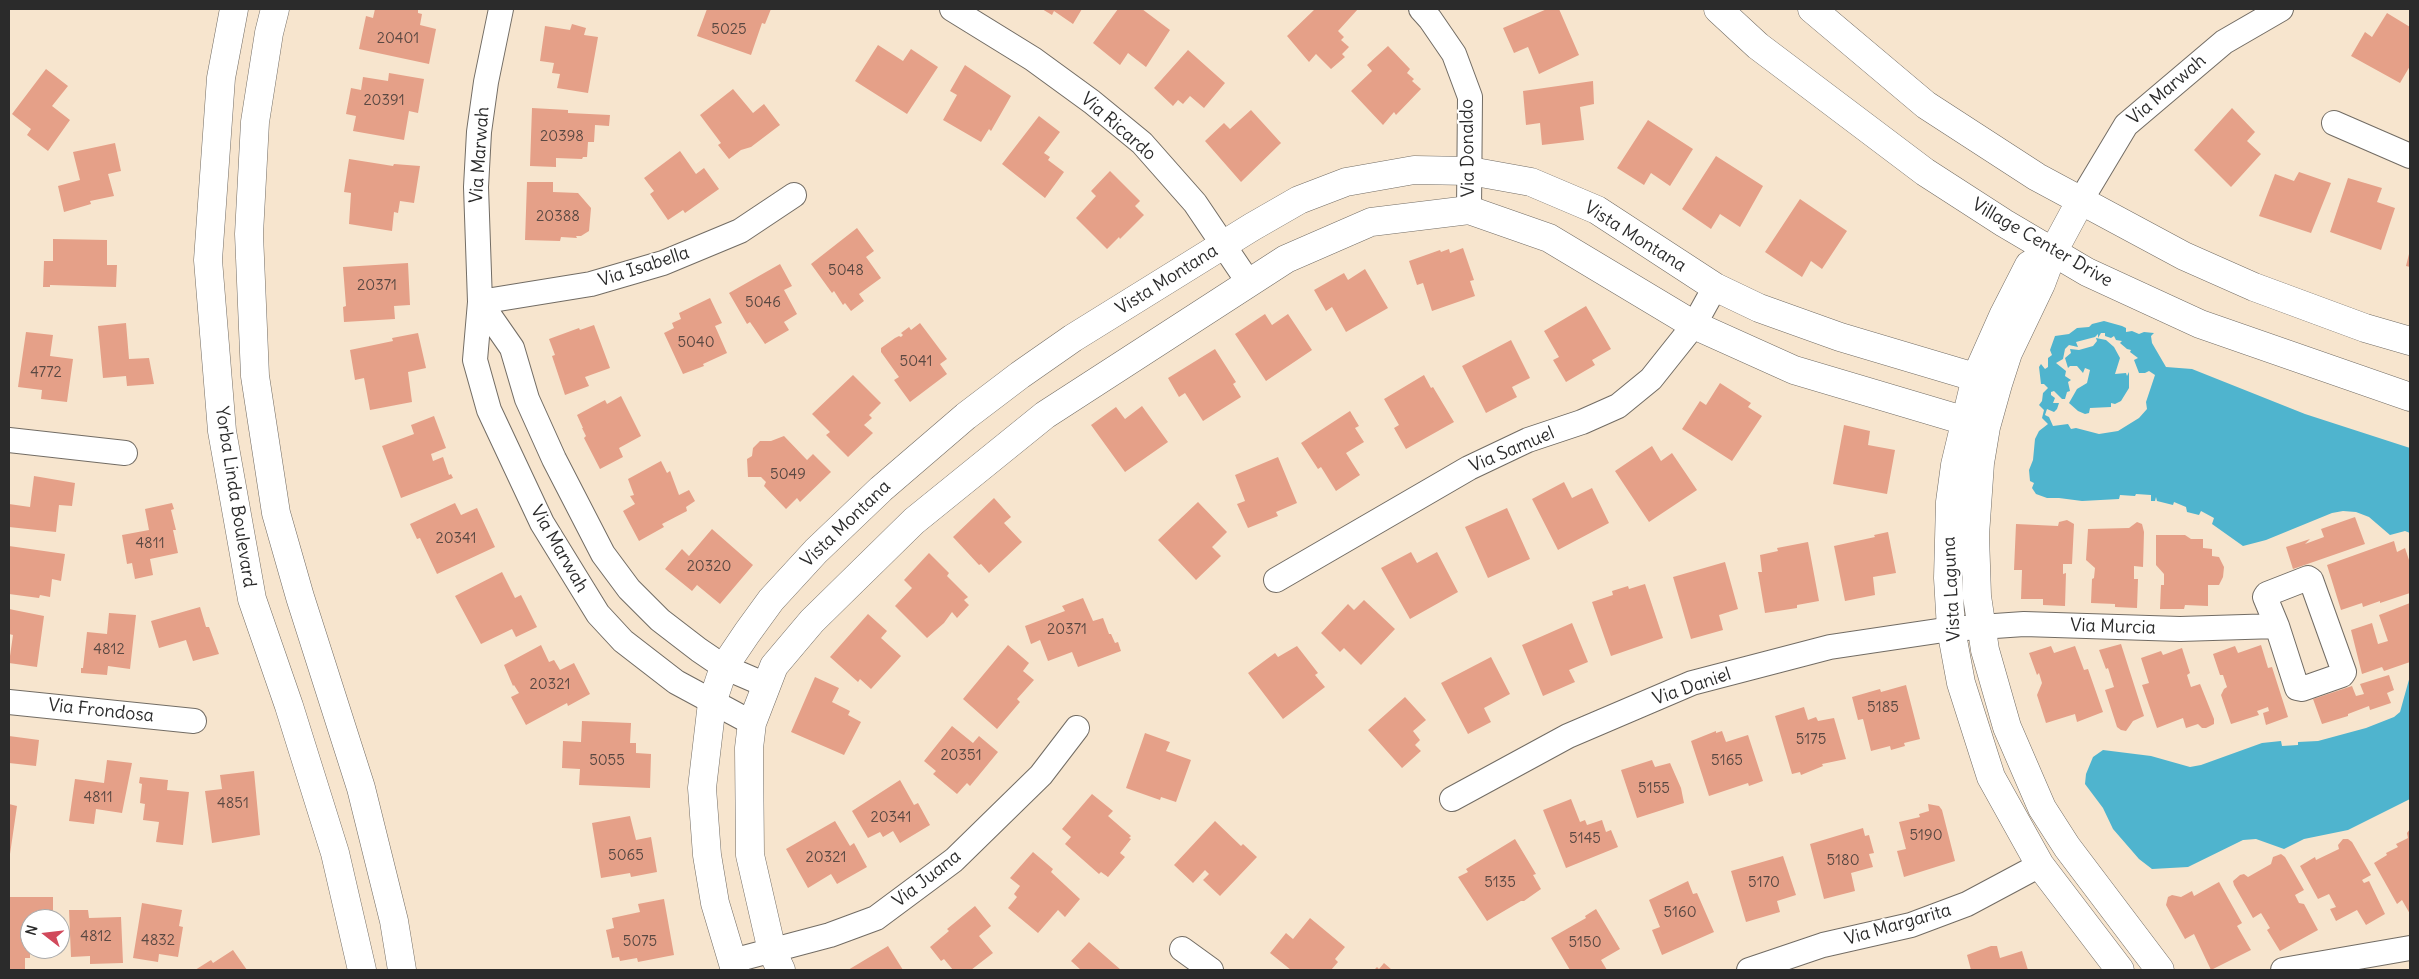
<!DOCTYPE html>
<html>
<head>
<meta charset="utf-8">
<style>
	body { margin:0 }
	#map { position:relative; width:2419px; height:979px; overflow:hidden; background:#f7e5ce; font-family:Delius,sans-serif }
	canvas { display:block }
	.frame { position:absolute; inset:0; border:10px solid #2b2b2b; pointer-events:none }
	.north { position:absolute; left:20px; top:909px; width:50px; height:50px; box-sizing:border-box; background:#fff; border:1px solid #aaa; border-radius:50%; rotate:286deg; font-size:14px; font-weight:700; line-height:20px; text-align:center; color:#2b2b2b }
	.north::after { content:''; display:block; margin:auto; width:18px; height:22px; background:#d1495b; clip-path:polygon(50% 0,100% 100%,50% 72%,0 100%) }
</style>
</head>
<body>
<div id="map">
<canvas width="2419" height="979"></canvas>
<div class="frame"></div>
<div class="north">N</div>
</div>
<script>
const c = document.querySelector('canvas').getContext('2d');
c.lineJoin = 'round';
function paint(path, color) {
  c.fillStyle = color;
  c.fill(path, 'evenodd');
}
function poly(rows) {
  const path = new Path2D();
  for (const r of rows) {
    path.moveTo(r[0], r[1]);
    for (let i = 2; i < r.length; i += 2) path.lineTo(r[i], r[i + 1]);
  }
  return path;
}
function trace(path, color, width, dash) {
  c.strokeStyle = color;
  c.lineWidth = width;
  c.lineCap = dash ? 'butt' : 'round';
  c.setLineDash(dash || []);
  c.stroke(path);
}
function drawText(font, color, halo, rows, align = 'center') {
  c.font = font + ' Delius,sans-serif';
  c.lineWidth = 4.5;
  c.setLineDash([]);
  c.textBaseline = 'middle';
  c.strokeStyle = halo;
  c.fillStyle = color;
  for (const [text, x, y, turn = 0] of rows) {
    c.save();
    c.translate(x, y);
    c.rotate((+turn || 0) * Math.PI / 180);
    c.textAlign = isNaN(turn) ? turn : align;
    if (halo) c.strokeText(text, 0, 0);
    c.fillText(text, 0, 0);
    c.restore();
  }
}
const water = poly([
	[2104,321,2122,326,2126,328,2126,332,2132,331,2139,334,2144,332,2154,333,2151,336,2152,343,2166,367,2192,369,2305,414,2410,448,2410,533,2405,531,2390,535,2369,517,2356,512,2343,511,2332,513,2266,540,2243,546,2212,524,2214,518,2201,511,2199,515,2187,512,2186,507,2174,502,2173,505,2157,501,2156,497,2155,501,2151,501,2151,495,2136,494,2135,496,2120,495,2119,499,2082,501,2059,498,2047,498,2036,494,2032,488,2034,483,2030,481,2029,470,2033,460,2035,439,2039,431,2048,424,2042,418,2044,410,2039,405,2042,401,2043,393,2048,388,2044,384,2041,384,2039,367,2041,364,2045,369,2048,367,2048,358,2052,355,2050,350,2055,336,2069,334,2077,328,2089,327,2092,324],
	[2101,333,2105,333,2105,336,2111,338,2114,336,2116,340,2122,341,2120,343,2127,349,2131,350,2130,352,2138,358,2134,360,2139,373,2145,373,2149,371,2155,375,2146,402,2147,409,2139,418,2118,431,2099,434,2076,428,2071,429,2068,424,2053,426,2049,417,2045,415,2047,409,2054,412,2057,409,2059,403,2053,403,2055,398,2051,395,2051,392,2054,391,2062,399,2065,399,2067,392,2070,391,2068,382,2071,380,2065,376,2066,371,2056,363,2063,359,2065,349,2069,345,2078,347,2076,342,2095,337,2098,334,2098,338],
	[2096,338,2106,340,2114,347,2120,358,2115,374,2126,373,2127,376,2129,372,2129,388,2121,401,2115,404,2111,403,2111,407,2090,408,2089,413,2085,414,2078,411,2069,403,2077,389,2087,383,2090,370,2085,368,2083,373,2077,366,2070,366,2068,368,2065,358,2071,353,2070,349,2079,350,2093,346,2097,341],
	[2410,676,2410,799,2348,830,2304,839,2284,849,2256,839,2243,840,2188,867,2152,869,2139,859,2113,829,2103,808,2085,784,2086,774,2093,757,2103,750,2151,756,2190,767,2201,765,2262,743,2281,741,2282,746,2298,745,2298,742,2318,741,2366,728,2394,717,2400,712]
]);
const building = poly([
	[375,9,418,9,418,13,422,14,420,25,436,29,429,64,359,49,366,16,373,18],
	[707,9,771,9,765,24,762,23,751,55,697,36],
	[1042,9,1082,9,1073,24,1054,11,1052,15],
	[1118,9,1142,9,1170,30,1146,67,1128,53,1120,65,1093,43],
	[1315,9,1358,9,1338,31,1344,37,1341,40,1349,47,1342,54,1345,57,1331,69,1316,54,1309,62,1287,36],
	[1547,9,1559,9,1579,55,1539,74,1528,47,1514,53,1503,28],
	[2387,13,2410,27,2410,66,2400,83,2351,56,2365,32,2372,37],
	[572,24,586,28,584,35,598,37,588,93,557,88,560,74,552,73,554,63,540,61,545,26,570,30],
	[878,45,903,61,911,49,938,67,907,114,855,81],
	[1388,46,1410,69,1407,73,1414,79,1412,81,1421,89,1396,115,1394,112,1383,125,1351,91,1372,71,1367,65],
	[1188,50,1225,83,1204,108,1190,96,1183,104,1178,100,1173,106,1154,88],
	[965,65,1011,96,991,131,989,129,981,142,943,120,957,95,950,91],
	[46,69,68,86,52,106,70,120,48,151,27,135,31,129,12,114],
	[389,73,424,79,418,113,409,111,404,140,353,131,356,116,346,114,351,88,361,90,363,77,388,81],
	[1593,81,1594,104,1580,107,1584,140,1542,145,1540,123,1526,125,1523,91],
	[733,89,753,113,764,104,780,125,751,147,741,150,729,159,718,145,721,143,700,115],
	[532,108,568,110,568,113,610,115,609,126,595,125,594,142,588,142,587,157,583,157,582,159,556,158,556,167,530,166],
	[2232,108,2255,132,2247,141,2261,154,2231,187,2194,150],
	[1251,110,1281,143,1241,182,1205,141,1224,123,1230,129],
	[1039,116,1060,132,1044,153,1050,157,1048,160,1064,172,1045,198,1002,164],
	[1648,120,1693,149,1670,186,1651,173,1644,185,1617,168],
	[115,143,121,171,108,174,114,196,90,201,91,204,64,212,58,186,80,180,73,152],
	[680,151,696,174,704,168,719,189,685,213,683,210,668,220,650,194,654,191,644,178],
	[1716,156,1763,186,1740,227,1720,214,1711,229,1682,209],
	[349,159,393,166,394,164,420,166,414,203,400,201,398,213,394,212,392,231,349,224,351,193,344,192],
	[1110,171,1140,201,1135,206,1144,215,1120,239,1119,237,1107,249,1076,218,1096,196,1091,191],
	[2299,172,2331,183,2311,233,2259,216,2275,174,2294,181],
	[2348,178,2382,188,2377,202,2395,208,2381,250,2330,232],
	[527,182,553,182,553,192,578,193,591,208,589,231,581,236,576,236,577,238,561,237,560,241,525,240],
	[1800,199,1847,231,1822,269,1811,261,1802,277,1765,252],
	[857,228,874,251,866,257,881,278,859,294,864,301,851,311,845,303,843,305,834,291,832,293,811,264],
	[53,239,107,240,107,265,117,265,116,287,50,285,50,287,43,287,44,261,53,261],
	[1463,248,1474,280,1470,281,1475,296,1432,311,1423,283,1417,285,1409,261,1440,250,1441,252,1449,249,1450,253],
	[2410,250,2410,267,2406,266],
	[408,263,410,305,394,306,395,319,344,322,343,307,346,306,343,267],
	[780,264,792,286,784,290,797,314,784,322,789,330,765,344,750,322,747,324,729,293],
	[1365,269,1388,308,1346,332,1332,307,1326,311,1314,290,1344,273,1348,280],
	[710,298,722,323,715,326,727,353,703,364,704,366,683,374,664,333,674,328,672,323,681,319,679,313],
	[1586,306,1611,349,1592,360,1595,365,1566,382,1553,360,1559,357,1544,331],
	[1265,314,1272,325,1288,314,1312,350,1266,381,1235,334],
	[126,323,129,359,149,358,154,384,127,386,126,376,103,378,98,326],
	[920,323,947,359,940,364,947,374,910,402,894,380,899,377,881,352,881,348,895,338,899,336,901,337,903,335,901,333,909,327,911,330],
	[594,325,610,368,585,377,589,386,565,395,552,356,555,355,549,339,579,328,580,330],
	[26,332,53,335,50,356,73,359,67,402,41,399,42,390,18,387],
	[418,333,426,368,408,372,412,402,370,410,364,378,355,380,350,350,393,341,392,338],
	[1511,340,1530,378,1512,387,1517,397,1486,413,1462,366],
	[1215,349,1236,382,1233,384,1241,397,1203,421,1185,393,1179,397,1168,378],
	[853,375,881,403,869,415,872,418,864,425,873,433,848,457,826,435,830,432,812,414],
	[1424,375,1431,388,1433,387,1454,422,1406,449,1394,428,1399,425,1384,399],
	[1720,383,1751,403,1748,407,1762,416,1732,461,1682,429,1700,401,1706,405],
	[621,396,641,436,619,448,623,457,600,469,584,438,586,436,582,428,583,428,577,415,605,400,607,404],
	[1142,406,1168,442,1125,472,1091,425,1116,407,1125,419],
	[1350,411,1359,426,1355,428,1364,442,1346,453,1360,475,1336,491,1321,467,1318,469,1301,443],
	[434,416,446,448,431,454,433,461,443,457,449,475,451,474,453,478,401,498,382,446,414,434,411,425],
	[1844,425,1870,431,1868,445,1895,450,1887,494,1833,484],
	[784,436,807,460,813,454,831,472,800,502,797,498,786,509,764,486,766,482,761,477,748,477,747,459,752,456,753,448,760,441,771,441],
	[1652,446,1661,461,1672,453,1697,490,1649,522,1615,471],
	[1278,457,1297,503,1276,512,1278,516,1248,528,1237,504,1245,501,1235,475],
	[661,461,667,473,670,471,679,495,689,490,695,501,686,507,687,511,662,524,664,527,639,541,623,511,635,504,630,496,634,495,628,479],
	[34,476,75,483,72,506,59,505,56,532,9,527,9,504,30,507],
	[1564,482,1572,498,1592,488,1609,523,1558,550,1532,499],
	[994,498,1011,517,1004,523,1022,542,989,573,981,564,979,565,953,537],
	[1198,502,1227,532,1212,547,1221,556,1196,580,1158,540],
	[172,503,174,509,171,510,176,530,173,530,178,553,150,559,153,575,135,579,132,563,127,564,122,535,149,530,145,509],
	[455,503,461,515,477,508,495,547,437,574,420,538,417,539,410,524],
	[1507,508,1530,559,1488,578,1465,527],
	[2355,517,2365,544,2293,569,2286,547,2310,539,2305,544,2324,537,2321,529],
	[2067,520,2074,524,2072,564,2063,564,2063,574,2066,573,2065,606,2043,605,2043,599,2021,599,2022,570,2014,570,2016,524,2058,526,2059,522],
	[2137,522,2142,524,2144,532,2143,567,2134,566,2134,579,2138,579,2137,608,2115,607,2115,604,2091,603,2092,579,2094,578,2095,568,2086,560,2088,529,2129,528],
	[712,529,753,565,720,604,697,585,692,591,665,569,682,549,689,556],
	[1888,532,1896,573,1873,577,1875,595,1845,601,1834,546,1875,537,1874,535],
	[2156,535,2185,535,2191,539,2203,539,2203,548,2212,549,2212,556,2219,557,2224,567,2223,577,2219,585,2208,585,2208,606,2185,605,2184,609,2160,609,2161,585,2164,585,2164,574,2156,565],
	[2394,541,2397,552,2405,548,2410,563,2410,593,2380,603,2380,601,2363,607,2362,603,2341,610,2327,565],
	[1808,542,1819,601,1797,605,1797,608,1765,613,1758,572,1762,572,1760,555,1778,551,1777,548],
	[9,546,65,554,61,581,52,579,50,597,40,595,39,598,9,594],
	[1411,552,1417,563,1437,552,1458,592,1410,619,1381,568],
	[929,553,949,573,947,576,968,597,964,600,969,605,957,618,952,612,944,623,927,638,895,606,912,588,904,580],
	[1725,562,1738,609,1719,615,1723,630,1691,639,1673,577],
	[502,572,515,598,521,595,537,627,516,637,512,629,481,644,455,596],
	[1645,584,1663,638,1611,656,1592,602,1613,595,1612,591,1628,586,1629,589],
	[1083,598,1093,621,1103,618,1109,634,1111,634,1115,643,1118,642,1121,651,1078,667,1072,652,1048,661,1040,640,1031,644,1025,626,1065,611,1062,606],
	[1364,600,1395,629,1361,665,1344,648,1340,652,1321,633,1348,604,1354,610],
	[2410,603,2410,662,2384,671,2382,667,2362,674,2351,630,2372,623,2378,644,2388,641,2379,615],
	[200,607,206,627,209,627,219,654,193,661,186,640,159,648,151,621],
	[9,609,44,616,37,667,9,663,13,635,9,634],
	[109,613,136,615,130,669,108,666,107,675,81,673,81,668,83,668,87,632,107,634],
	[868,614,887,631,881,638,901,656,871,689,860,679,858,682,830,657],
	[1572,623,1588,662,1569,670,1575,682,1543,696,1522,645],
	[2121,644,2144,716,2133,721,2126,731,2121,730,2117,727,2105,690,2114,687,2108,668,2106,669,2099,650],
	[541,645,549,662,554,660,560,670,574,663,590,694,568,706,567,703,526,725,511,697,519,693,514,685,513,686,504,665],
	[1008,645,1029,663,1023,671,1034,680,1017,699,1020,702,997,729,963,699],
	[2261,645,2268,668,2272,667,2288,717,2266,725,2263,713,2269,711,2268,707,2257,711,2259,715,2231,724,2221,695,2224,689,2227,687,2223,675,2220,675,2213,654,2235,646,2238,653],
	[1297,646,1318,673,1315,675,1325,687,1283,719,1248,673,1275,653,1278,657],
	[2051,646,2054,653,2075,646,2084,670,2088,669,2103,712,2077,722,2075,714,2046,723,2037,695,2042,683,2039,673,2037,675,2029,653],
	[2182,648,2190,673,2187,675,2191,687,2200,684,2214,719,2214,724,2206,728,2202,728,2198,724,2186,728,2183,718,2157,728,2142,685,2149,683,2141,658,2161,651,2163,655],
	[1491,657,1510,694,1484,708,1491,722,1468,734,1441,683],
	[2389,675,2394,690,2387,693,2391,703,2370,710,2369,706,2348,714,2348,716,2322,724,2313,699,2352,686,2356,696,2364,694,2360,684],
	[815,677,839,688,832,702,850,711,848,715,861,722,844,755,791,732],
	[1906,685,1920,739,1904,743,1905,746,1891,750,1890,746,1871,751,1863,719,1858,720,1852,697,1880,689,1881,692],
	[1405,697,1426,720,1413,731,1420,740,1415,745,1421,751,1402,768,1368,730],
	[1804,707,1808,720,1816,717,1818,721,1834,718,1846,759,1822,764,1823,766,1801,775,1800,772,1792,774,1775,716],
	[582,721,631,723,630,743,636,743,636,753,651,754,650,788,579,785,580,769,562,768,563,741,581,742],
	[952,726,973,743,979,736,998,752,970,786,967,783,957,794,933,774,936,771,924,761],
	[1716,731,1716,733,1722,731,1726,742,1748,735,1763,781,1749,786,1748,783,1709,796,1691,741],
	[1145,733,1170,742,1166,751,1191,760,1176,802,1161,797,1160,800,1126,788],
	[9,736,39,740,36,766,9,763],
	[107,760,132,763,122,813,96,809,94,824,69,821,75,779,104,783],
	[1652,760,1655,767,1670,763,1681,788,1684,803,1637,818,1621,770],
	[254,771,260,835,212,843,205,791,222,789,220,775],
	[140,777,168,780,167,790,189,792,183,845,156,842,159,822,143,820,145,804,140,803,142,784,139,783],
	[900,780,914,805,918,803,930,825,900,843,893,831,883,837,880,832,868,838,852,811],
	[1092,794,1113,811,1108,816,1131,836,1129,838,1131,839,1120,853,1125,857,1108,877,1101,872,1099,874,1065,844,1071,837,1062,829],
	[1571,799,1580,822,1585,820,1587,825,1602,820,1606,832,1611,830,1618,847,1566,868,1543,810],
	[9,804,17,806,10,854,9,853],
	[1928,804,1939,806,1942,810,1955,861,1904,877,1897,851,1906,849,1899,822,1920,817,1919,814,1929,811],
	[630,816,636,840,651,837,657,872,631,877,630,873,601,878,592,823],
	[835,821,850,846,854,843,867,867,837,884,831,874,808,888,786,849],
	[1215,821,1241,846,1243,844,1257,857,1220,896,1203,880,1209,874,1205,870,1193,883,1174,865],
	[1863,828,1865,836,1869,835,1874,853,1869,854,1873,867,1851,873,1855,891,1824,899,1810,844],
	[2410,829,2410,914,2402,900,2397,904,2374,863,2387,855,2386,853,2398,847,2396,844,2408,838,2407,833],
	[1515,839,1536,874,1533,875,1541,889,1524,901,1521,901,1487,921,1458,877,1468,872,1466,869],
	[2343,839,2348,839,2352,842,2371,875,2362,880,2364,883,2369,881,2385,914,2366,925,2357,910,2336,921,2330,909,2336,907,2329,894,2318,899,2300,866,2315,857,2316,860,2339,849,2338,845],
	[1033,852,1053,869,1051,872,1080,899,1065,917,1058,910,1038,933,1008,908,1017,897,1014,894,1020,886,1010,878],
	[2281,854,2285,857,2304,890,2295,895,2299,903,2304,904,2318,930,2280,951,2267,930,2270,928,2261,913,2253,918,2234,885,2233,881,2240,875,2244,874,2248,877,2271,864,2273,857],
	[1783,856,1796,895,1777,901,1780,912,1746,922,1731,871],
	[1688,881,1693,894,1697,893,1714,932,1662,955,1652,930,1660,927,1649,900],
	[2219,882,2242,923,2237,926,2251,950,2211,970,2194,934,2185,939,2166,905,2168,897,2172,895,2181,897,2192,891,2194,896],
	[10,897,53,897,53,919,30,919,30,949,53,949,53,953,30,953,30,958,25,958,25,970,9,970],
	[664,899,674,955,638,962,637,958,620,961,619,957,612,958,606,930,614,928,612,918,640,912,638,904],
	[142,903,182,910,179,926,183,927,178,957,159,954,158,962,133,958],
	[975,906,991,926,979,936,993,953,971,970,953,970,944,959,941,961,930,947,949,931,947,929],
	[1596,909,1620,949,1601,960,1607,970,1570,970,1551,938,1586,918,1585,916],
	[69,910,88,910,89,918,121,917,123,963,90,964,90,956,71,957],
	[1310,918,1345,947,1335,959,1338,962,1331,970,1291,970,1270,953,1286,933,1293,939],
	[1089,942,1121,970,1081,970,1071,961],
	[888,946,903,970,848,970],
	[1991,946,1997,946,2000,958,2022,951,2028,970,1971,970,1967,955],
	[233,950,247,970,195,970,211,960,213,963],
	[1384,963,1392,970,1374,970,1377,967,1379,969]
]);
const street = poly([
	[501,9,486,82,479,132,476,187,480,302,475,360,489,410,542,523,598,614,623,641,676,682,752,723],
	[952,9,1033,59,1092,102,1142,143,1195,203,1249,283],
	[1421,9,1430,19,1454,54,1470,97,1469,210],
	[2334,123,2410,156],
	[2081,200,2126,125,2224,42,2281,9],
	[480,302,512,348,527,399,554,459,603,554,629,589,660,620,699,650,724,667,766,685],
	[480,302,591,284,663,263,740,231,794,195],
	[9,440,125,453],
	[1276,580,1469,468,1528,440,1582,422,1618,406,1651,379,1694,325,1715,287],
	[9,702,194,721],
	[1452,799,1568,736,1692,683,1830,647,1951,629,2024,624,2180,629,2277,626,2297,688,2302,689,2342,675,2344,672,2311,580,2308,578,2267,594,2265,597,2277,626],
	[1182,949,1211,970],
	[732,961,830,935,876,918,954,860,1041,775,1077,728],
	[1749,970,1823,945,1911,925,1967,904,2040,865],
	[2283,970,2410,948]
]);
const secondary = poly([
	[1718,9,1758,46,1925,172,2004,223,2087,272,2200,324,2410,397],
	[1812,9,1926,105,2037,177,2184,256,2254,287,2365,328,2410,341],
	[2081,200,2053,252,2041,284,2008,353,1998,384,1986,427,1980,463,1975,535,1977,596,1985,650,2007,727,2042,808,2067,847,2160,970],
	[2053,252,2029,265,2004,314,1976,377,1955,465,1950,502,1948,578,1951,629,1961,683,1991,777,2040,865,2120,970],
	[735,970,715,903,707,855,702,788,712,703,724,667,747,633,771,600,816,551,881,489,966,416,1020,375,1073,338,1252,227,1299,200,1346,182,1414,170,1470,171,1531,182,1597,210,1715,287,1759,308,1840,337,1998,384],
	[781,970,772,951,750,855,749,748,752,723,774,666,812,621,914,521,1045,415,1286,259,1371,222,1469,210,1549,238,1694,325,1794,370,1986,427]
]);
const primary = poly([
	[234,9,221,78,208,260,222,431,252,599,289,706,335,853,362,970],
	[275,9,269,33,255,122,249,234,255,376,276,513,300,597,361,788,394,921,402,970]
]);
const numberNames = [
	["5025",729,30],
	["20401",398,39],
	["20391",384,101],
	["20398",562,137],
	["20388",558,217],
	["5048",846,271],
	["20371",377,286],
	["5046",763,303],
	["5040",696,343],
	["5041",916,362],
	["4772",46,373],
	["5049",788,475],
	["20341",456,539],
	["4811",150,544],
	["20320",709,567],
	["20371",1067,630],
	["4812",109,650],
	["20321",550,685],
	["5185",1883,708],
	["5175",1811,740],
	["20351",961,756],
	["5055",607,761],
	["5165",1727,761],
	["5155",1654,789],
	["4811",98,798],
	["4851",233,804],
	["20341",891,818],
	["5190",1926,836],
	["5145",1585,839],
	["5065",626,856],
	["20321",826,858],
	["5180",1843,861],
	["5135",1500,883],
	["5170",1764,883],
	["5160",1680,913],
	["4812",96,937],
	["4832",158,941],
	["5075",640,942],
	["5150",1585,943]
];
const streetNames = [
	["Via Marwah",2167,90,-41],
	["Via Ricardo",1118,127,41],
	["Via Donaldo",1468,148,-91],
	["Via Marwah",480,155,-86],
	["Vista Montana",1635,237,32],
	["Village Center Drive",2042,243,30],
	["Via Isabella",644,267,-18],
	["Vista Montana",1167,280,-32],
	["Via Samuel",1512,450,-23],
	["Yorba Linda Boulevard",235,497,81],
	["Vista Montana",846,524,-44],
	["Via Marwah",559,549,60],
	["Vista Laguna",1952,589,-93],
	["Via Murcia",2113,627,2],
	["Via Daniel",1692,687,-19],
	["Via Frondosa",101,711,6],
	["Via Juana",927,879,-38],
	["Via Margarita",1898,925,-16]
];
paint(water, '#4fb4ce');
paint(building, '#e5a088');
trace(street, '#726c64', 26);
trace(secondary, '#726c64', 29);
trace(primary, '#726c64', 29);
trace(street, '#fff', 24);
trace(secondary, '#fff', 28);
trace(primary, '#fff', 28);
drawText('15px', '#5a4842', null, numberNames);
drawText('18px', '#2b2b2b', '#fff', streetNames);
</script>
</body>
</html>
